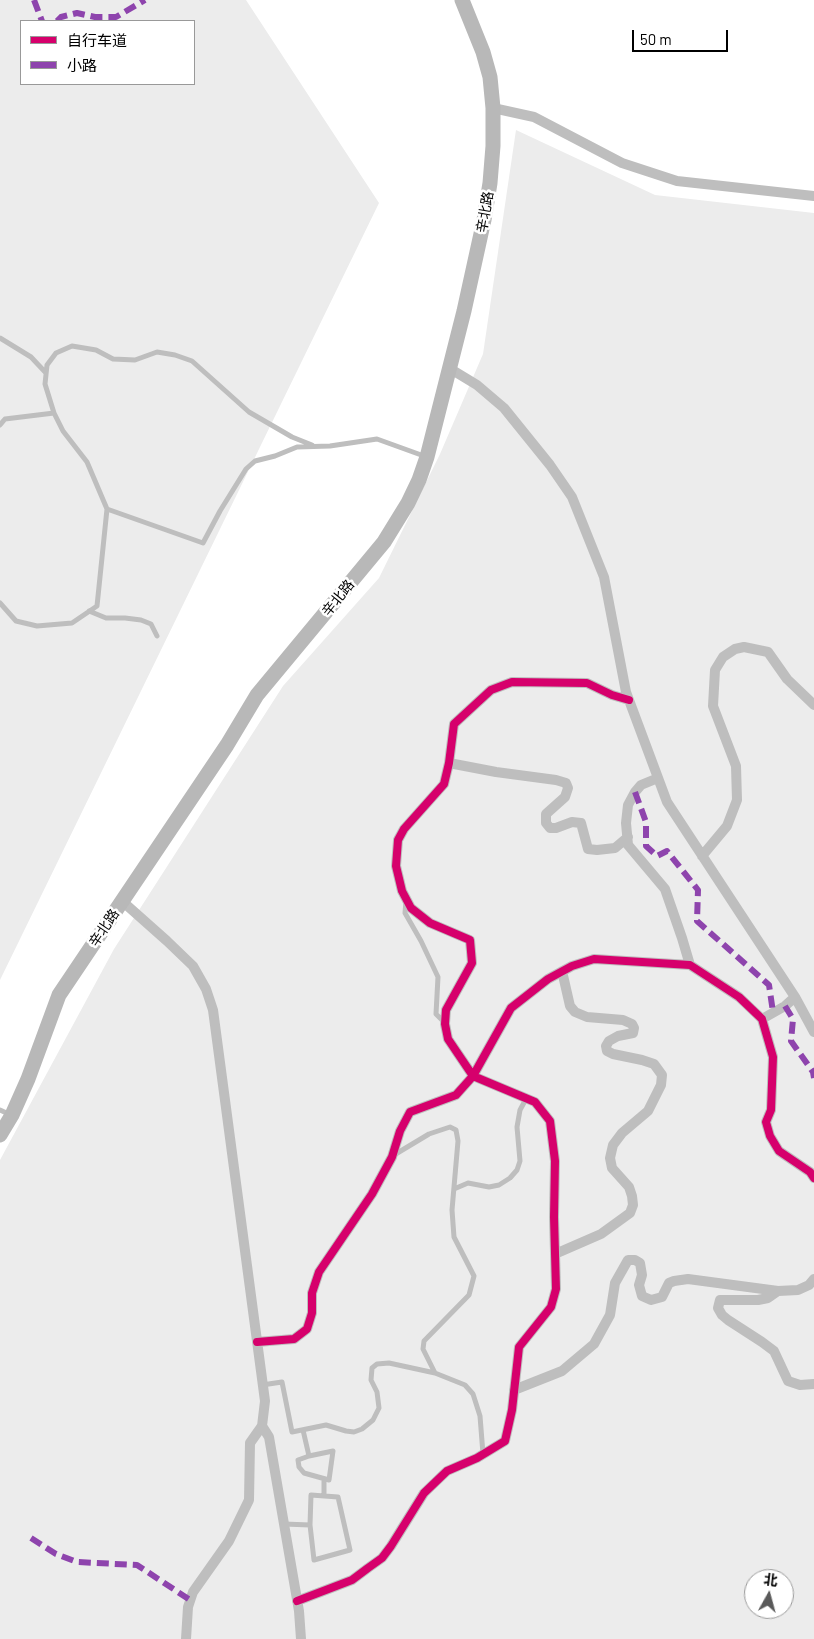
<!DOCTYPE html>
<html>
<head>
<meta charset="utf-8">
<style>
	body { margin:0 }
	#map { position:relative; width:814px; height:1639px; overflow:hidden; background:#fff; font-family:Barlow,"Noto Sans SC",sans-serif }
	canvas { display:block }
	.legend { position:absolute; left:20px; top:20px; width:175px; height:65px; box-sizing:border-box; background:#fff; border:1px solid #999; margin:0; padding:6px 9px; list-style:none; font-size:15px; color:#000 }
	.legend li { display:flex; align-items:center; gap:10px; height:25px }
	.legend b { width:25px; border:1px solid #999 }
	.north { position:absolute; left:744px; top:1569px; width:50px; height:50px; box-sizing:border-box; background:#fff; border:1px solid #999; border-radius:50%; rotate:7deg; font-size:14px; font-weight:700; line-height:20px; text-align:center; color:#000 }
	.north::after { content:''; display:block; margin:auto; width:18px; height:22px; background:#595959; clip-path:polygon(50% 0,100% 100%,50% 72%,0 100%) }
	.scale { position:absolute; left:632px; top:30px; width:96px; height:22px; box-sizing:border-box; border:2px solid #000; border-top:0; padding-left:6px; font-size:15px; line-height:18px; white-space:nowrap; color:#000; -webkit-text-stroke:4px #fff; paint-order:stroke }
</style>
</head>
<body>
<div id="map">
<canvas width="814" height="1639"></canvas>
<ul class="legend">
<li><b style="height:6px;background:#d6006c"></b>自行车道</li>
<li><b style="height:6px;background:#8e44ad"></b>小路</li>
</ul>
<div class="north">北</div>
<div class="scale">50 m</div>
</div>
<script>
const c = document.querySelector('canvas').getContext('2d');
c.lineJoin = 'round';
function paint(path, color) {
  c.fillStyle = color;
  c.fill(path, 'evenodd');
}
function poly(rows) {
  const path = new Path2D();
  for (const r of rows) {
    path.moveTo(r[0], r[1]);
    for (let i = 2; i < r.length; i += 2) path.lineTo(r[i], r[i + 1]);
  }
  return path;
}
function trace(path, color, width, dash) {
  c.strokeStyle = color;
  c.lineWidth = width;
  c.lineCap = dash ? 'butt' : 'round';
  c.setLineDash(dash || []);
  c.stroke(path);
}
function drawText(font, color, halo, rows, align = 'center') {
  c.font = font + ' Barlow,"Noto Sans SC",sans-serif';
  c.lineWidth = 5;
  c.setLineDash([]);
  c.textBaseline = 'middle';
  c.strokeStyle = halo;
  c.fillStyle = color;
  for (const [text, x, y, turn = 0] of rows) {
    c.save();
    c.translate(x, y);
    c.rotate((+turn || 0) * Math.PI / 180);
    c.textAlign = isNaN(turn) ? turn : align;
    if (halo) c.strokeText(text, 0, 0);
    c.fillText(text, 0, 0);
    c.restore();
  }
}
const green = poly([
	[0,0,246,0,379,203,0,980],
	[21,21,194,21,194,84,21,84],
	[516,130,655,195,814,213,814,1639,0,1639,0,1160,114,949,283,686,379,578,440,454,483,354],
	[754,1579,784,1579,784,1609,754,1609]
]);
const lane = poly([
	[0,338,31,357,46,373],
	[54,413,45,384,47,365,56,353,72,346,96,350,113,359,135,360,157,352,175,355,192,361,249,412,292,437,312,445],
	[0,425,5,419,54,413,63,431,87,462,107,509,97,606,72,623,37,626,16,621,0,603],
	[107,509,203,543,220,511,246,469,255,461,275,456,297,447,330,446,377,439,424,456],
	[89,611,106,618,125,618,141,620,151,624,157,636],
	[406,901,405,913,421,941,438,977,436,1014,445,1023],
	[0,1110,11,1115],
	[394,1155,429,1134,450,1127,456,1130,458,1141,452,1210,454,1237,474,1276,469,1295,424,1341,423,1349,435,1373],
	[454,1189,468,1183,489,1187,499,1185,510,1178,517,1170,520,1161,517,1127,520,1110,526,1099],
	[262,1385,282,1382,292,1432,326,1425,346,1431,354,1432,362,1429,373,1420,379,1408,377,1392,371,1380,372,1368,377,1364,389,1363,435,1373,465,1385,473,1394,480,1416,483,1454],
	[303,1430,309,1456,333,1451,329,1480,304,1473,299,1467,298,1460,309,1456],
	[324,1496,324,1479],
	[284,1524,310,1525,311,1495,338,1497,350,1550,314,1560,310,1525]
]);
const street = poly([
	[493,108,534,117,622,163,677,181,814,196],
	[449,368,477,385,504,408,550,465,572,497,604,577,626,692,667,802,795,997,814,1032],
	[449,763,496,772,556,780,566,783,568,788,565,797,546,814,546,823,550,828,556,828,572,822,581,823,588,849,597,850,615,848,628,837],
	[658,778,641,785,635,792,628,805,626,823,628,845,665,889,682,938,690,965],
	[702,856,727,826,737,800,736,766,713,706,715,670,723,657,735,649,744,647,768,652,787,679,814,705],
	[122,901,167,941,193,966,206,989,213,1010,265,1401,262,1426,250,1443,249,1500,229,1541,193,1592,188,1607,186,1639],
	[762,1019,785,1006,795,997],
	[555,1254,601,1234,630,1213,633,1205,632,1196,629,1187,612,1168,610,1158,613,1145,622,1133,648,1111,661,1085,662,1075,654,1064,642,1060,613,1054,607,1051,606,1046,609,1041,618,1036,633,1033,634,1028,632,1024,623,1020,587,1017,575,1012,570,1006,562,971],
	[778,1291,768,1298,758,1300,720,1300,718,1308,722,1315,728,1320,762,1342,774,1351,788,1381,800,1385,814,1384],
	[257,1342,294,1339,307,1329,312,1313,312,1293,319,1272,372,1194,392,1157,400,1131,410,1112,456,1095,473,1076,511,1008,548,979,572,966,594,959,690,965,739,997,762,1019,773,1057,771,1110,766,1122,770,1136,779,1151,810,1172,814,1178],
	[514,1390,562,1371,594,1344,610,1315,615,1283,628,1260,635,1260,640,1263,642,1275,639,1285,642,1296,651,1300,662,1297,669,1283,674,1281,688,1279,778,1291,798,1290,809,1285,814,1279],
	[262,1426,269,1437,299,1611,301,1639],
	[297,1601,352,1580,368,1568,382,1558,391,1546,424,1493,447,1471,477,1458,505,1441,512,1410,519,1347,551,1307,556,1289,554,1217,555,1161,550,1121,535,1102,473,1076,448,1039,445,1024,446,1010,472,963,470,940,430,923,411,908,402,891,396,866,398,840,404,829,444,784,449,763,454,724,491,690,512,682,587,683,612,695,629,700]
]);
const secondary = poly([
	[0,1135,12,1115,28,1079,59,995,227,745,257,695,384,542,408,503,419,480,427,457,464,311,484,220,490,183,493,146,493,108,490,77,483,52,462,0]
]);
const quiet = poly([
	[34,0,42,21],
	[57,21,61,17,77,13,95,17,116,17,145,0],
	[635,792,646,822,646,846,657,856,667,851,698,890,697,921,769,985,773,1012],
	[785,1006,793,1019,791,1041,813,1072,814,1078],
	[31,1538,56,1554,77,1562,137,1565,190,1600]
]);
const cycleway = poly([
	[257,1342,294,1339,307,1329,312,1313,312,1293,319,1272,372,1194,392,1157,400,1131,410,1112,456,1095,473,1076,511,1008,548,979,572,966,594,959,690,965,739,997,762,1019,773,1057,771,1110,766,1122,770,1136,779,1151,810,1172,814,1178],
	[297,1601,352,1580,368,1568,382,1558,391,1546,424,1493,447,1471,477,1458,505,1441,512,1410,519,1347,551,1307,556,1289,554,1217,555,1161,550,1121,535,1102,473,1076,448,1039,445,1024,446,1010,472,963,470,940,430,923,411,908,402,891,396,866,398,840,404,829,444,784,449,763,454,724,491,690,512,682,587,683,612,695,629,700]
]);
const streetNames = [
	["辛北路",485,212,-80],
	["辛北路",338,598,-51],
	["辛北路",104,928,-56]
];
paint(green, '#ececec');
trace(lane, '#bebebe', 5);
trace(street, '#bebebe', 10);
trace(secondary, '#b8b8b8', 15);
trace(quiet, '#8e44ad', 6, [12, 6]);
trace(cycleway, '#d6006c', 8);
drawText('14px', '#000', '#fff', streetNames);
</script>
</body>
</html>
